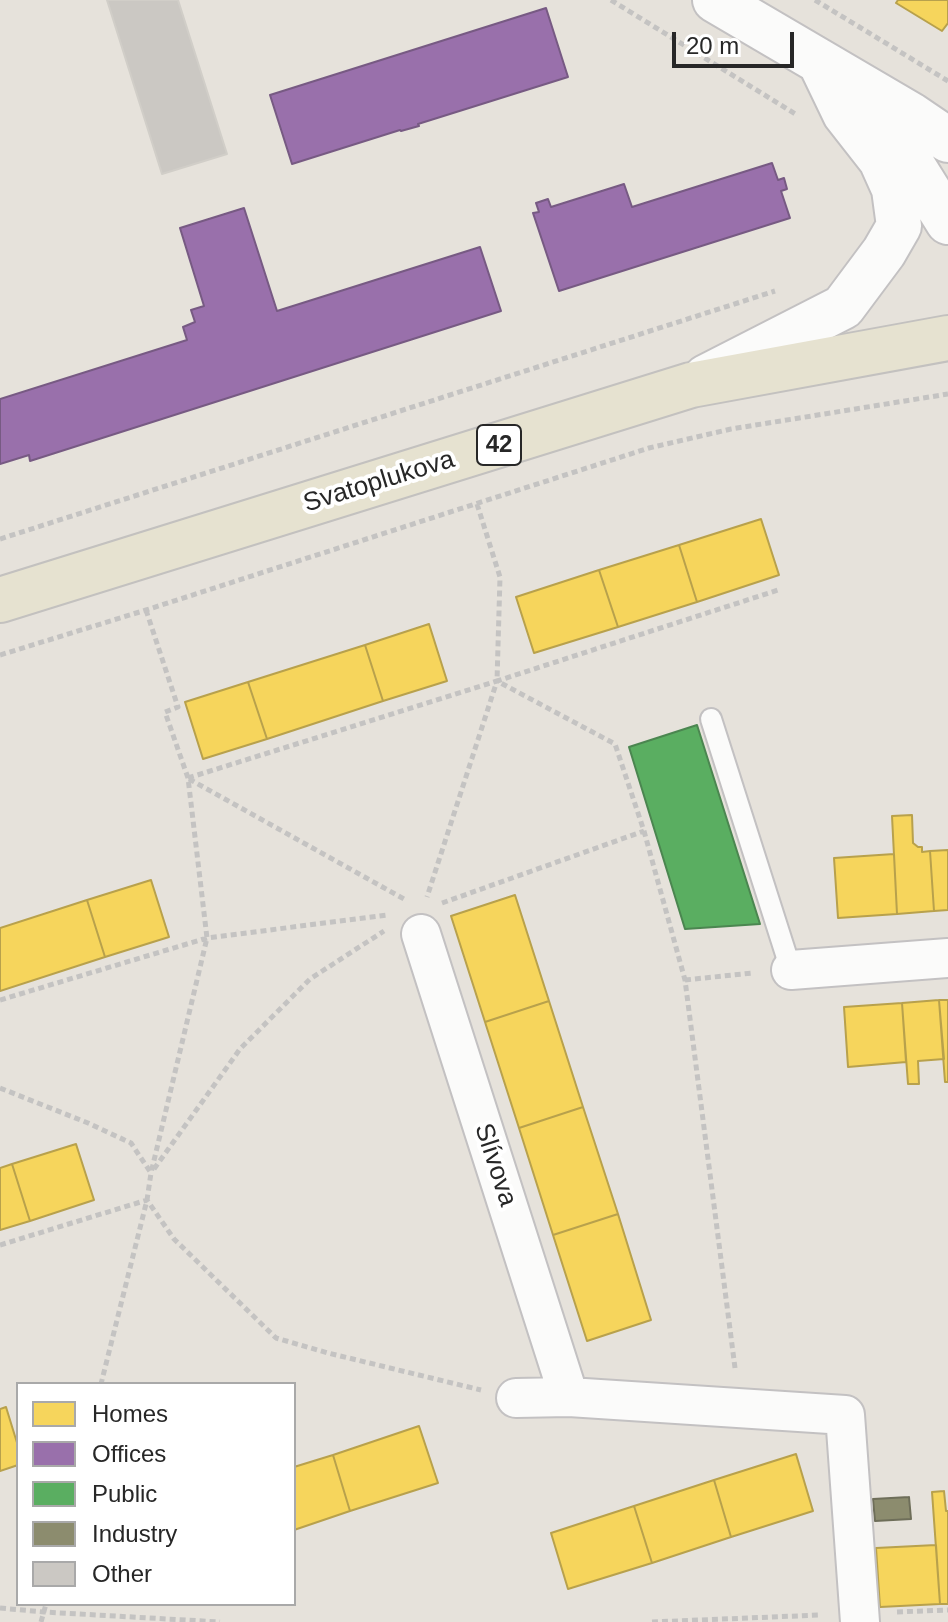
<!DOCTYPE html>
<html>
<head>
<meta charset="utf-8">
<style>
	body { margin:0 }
	#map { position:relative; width:948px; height:1622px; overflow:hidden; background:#e6e2db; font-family:Arial,sans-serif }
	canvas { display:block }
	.legend { position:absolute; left:16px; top:1382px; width:280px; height:224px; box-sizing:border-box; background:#fff; border:2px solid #a9a9a9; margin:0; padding:10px 14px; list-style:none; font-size:24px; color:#272727 }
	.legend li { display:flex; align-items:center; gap:16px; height:40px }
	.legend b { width:40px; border:2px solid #a9a9a9 }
	.scale { position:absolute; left:672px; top:32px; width:122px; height:36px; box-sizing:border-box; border:4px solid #272727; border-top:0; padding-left:10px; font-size:24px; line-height:28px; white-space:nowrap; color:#272727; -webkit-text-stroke:6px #fff; paint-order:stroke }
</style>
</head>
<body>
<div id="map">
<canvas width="948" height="1622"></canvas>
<ul class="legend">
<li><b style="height:22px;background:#f6d55c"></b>Homes</li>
<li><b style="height:22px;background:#9970ab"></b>Offices</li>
<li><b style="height:22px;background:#5aae61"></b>Public</li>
<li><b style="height:22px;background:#8c8c6e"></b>Industry</li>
<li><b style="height:22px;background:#cbc8c3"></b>Other</li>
</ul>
<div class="scale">20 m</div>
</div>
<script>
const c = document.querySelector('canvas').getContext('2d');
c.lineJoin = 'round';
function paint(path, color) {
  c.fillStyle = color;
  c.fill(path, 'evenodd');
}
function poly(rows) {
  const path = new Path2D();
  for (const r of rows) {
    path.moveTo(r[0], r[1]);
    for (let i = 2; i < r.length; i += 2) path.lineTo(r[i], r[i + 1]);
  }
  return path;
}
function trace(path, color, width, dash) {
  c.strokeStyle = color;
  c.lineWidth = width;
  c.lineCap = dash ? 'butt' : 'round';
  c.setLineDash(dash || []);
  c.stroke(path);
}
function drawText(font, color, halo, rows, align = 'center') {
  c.font = font + ' Arial,sans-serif';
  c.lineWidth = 8;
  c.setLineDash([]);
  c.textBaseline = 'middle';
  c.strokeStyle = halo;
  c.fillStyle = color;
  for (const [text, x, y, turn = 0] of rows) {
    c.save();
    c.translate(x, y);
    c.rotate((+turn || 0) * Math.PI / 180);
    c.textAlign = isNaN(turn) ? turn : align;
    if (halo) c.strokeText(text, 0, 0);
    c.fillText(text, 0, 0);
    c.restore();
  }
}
const homes = poly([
	[898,0,948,0,948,23,942,31,896,3,898,0],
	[761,519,779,575,697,602,679,545,761,519],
	[679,545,697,602,618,627,599,570,679,545],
	[599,570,618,627,534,653,516,597,599,570],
	[429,624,447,681,383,701,365,645,429,624],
	[365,645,383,701,267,739,248,682,365,645],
	[248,682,267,739,203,759,185,702,248,682],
	[912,815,913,843,918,847,922,847,922,852,930,851,934,911,897,914,892,816,912,815],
	[948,850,948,910,934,911,930,851,948,850],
	[894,854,897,914,838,918,834,858,894,854],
	[151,880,169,937,105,957,87,900,151,880],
	[515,895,549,1001,485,1022,451,916,515,895],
	[87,900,105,957,0,991,0,928,87,900],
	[939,1000,944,1059,918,1061,919,1084,908,1084,902,1003,939,1000],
	[939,1000,948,1000,948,1082,945,1082,939,1000],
	[549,1001,583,1107,519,1128,485,1022,549,1001],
	[902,1003,906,1062,848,1067,844,1007,902,1003],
	[583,1107,618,1214,553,1235,519,1128,583,1107],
	[76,1144,94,1200,30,1221,12,1164,76,1144],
	[12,1164,30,1221,0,1230,0,1168,12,1164],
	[618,1214,651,1320,587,1341,553,1235,618,1214],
	[6,1407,18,1446,18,1465,0,1471,0,1409,6,1407],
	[419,1426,438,1483,350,1511,333,1455,419,1426],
	[796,1454,813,1511,731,1537,714,1480,796,1454],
	[333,1455,350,1511,294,1530,294,1467,333,1455],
	[714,1480,731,1537,652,1563,634,1506,714,1480],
	[944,1491,946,1511,948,1511,948,1604,940,1604,932,1492,944,1491],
	[634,1506,652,1563,568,1589,551,1533,634,1506],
	[936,1545,940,1604,880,1607,876,1548,936,1545]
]);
const offices = poly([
	[546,8,568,77,418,124,419,126,401,131,400,130,292,164,270,95,546,8],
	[772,163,778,180,784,178,787,189,781,191,790,218,559,291,533,213,539,212,536,203,548,199,551,207,624,184,632,207,772,163],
	[244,208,277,311,480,247,501,311,30,461,29,455,0,464,0,399,187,340,183,327,195,322,191,310,204,306,180,228,244,208]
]);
const public = poly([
	[697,725,760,924,685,929,629,747,697,725]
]);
const industry = poly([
	[909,1497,911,1519,875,1521,873,1499,909,1497]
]);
const building = poly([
	[107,0,178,0,227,154,162,174,107,0]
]);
const path = poly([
	[611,0,797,115],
	[815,0,948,81],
	[477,504,500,577,497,681],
	[0,539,775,291],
	[146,610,178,707,165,712,188,778,207,938,151,1173],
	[0,655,146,610,649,448,731,429,948,394],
	[188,778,497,681,427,897],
	[189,779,404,899],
	[442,903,644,831],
	[685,980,752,973],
	[0,1000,207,938,387,915],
	[0,1088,88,1123,131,1143,151,1173,147,1200,101,1384],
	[154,1169,240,1049,310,979,384,931],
	[0,1245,147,1200,174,1239,276,1338,328,1353,481,1390],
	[735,1368,685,980,644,831,615,744,497,681,778,590],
	[0,1608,44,1612,220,1622],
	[897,1612,948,1610],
	[41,1622,46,1604],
	[652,1622,819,1615]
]);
const lane = poly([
	[711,719,791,970]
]);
const street = poly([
	[421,934,569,1397],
	[791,970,948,958],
	[516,1398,569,1397,845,1415,860,1622]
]);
const secondary = poly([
	[715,0,911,115,948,140],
	[893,134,948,222],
	[706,377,843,307,884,252,899,226,894,189,881,160,845,114,820,62]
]);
const primary = poly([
	[0,600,691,385,948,338]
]);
const shields = [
	[499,445,44]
];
const shieldNames = [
	["42",499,445]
];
const streetNames = [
	["Svatoplukova",379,482,-17],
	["Slívova",495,1165,72]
];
paint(homes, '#f6d55c');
trace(homes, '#b8a14c', 2);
paint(offices, '#9970ab');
trace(offices, '#775a83', 2);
paint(public, '#5aae61');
trace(public, '#4b8650', 2);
paint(industry, '#8c8c6e');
trace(industry, '#6e6e59', 2);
paint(building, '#cbc8c3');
trace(building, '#d1cec8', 2);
trace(lane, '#c3c1c2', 24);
trace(street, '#c3c1c2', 42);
trace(secondary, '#c3c1c2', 48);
trace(primary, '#c3c1bf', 48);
trace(path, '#c4c3c2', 5, [6, 4]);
trace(lane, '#fbfbfa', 20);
trace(street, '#fbfbfa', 38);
trace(secondary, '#fbfbfa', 44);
trace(primary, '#e6e2d0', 44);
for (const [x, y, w] of shields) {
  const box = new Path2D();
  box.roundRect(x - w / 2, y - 20, w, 40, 6);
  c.fillStyle = '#fff';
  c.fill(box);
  trace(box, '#272727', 2);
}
drawText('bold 24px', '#272727', null, shieldNames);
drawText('26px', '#272727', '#fff', streetNames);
</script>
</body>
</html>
